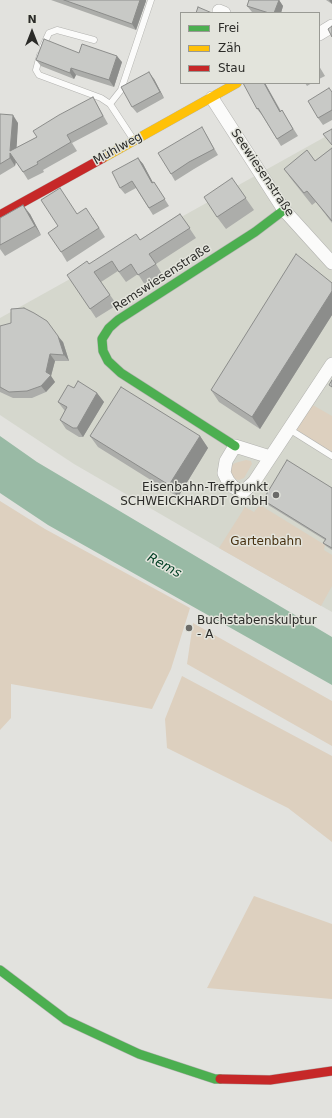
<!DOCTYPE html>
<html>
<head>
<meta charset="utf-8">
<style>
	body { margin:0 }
	#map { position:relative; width:332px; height:1118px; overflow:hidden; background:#e2e2de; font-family:"DejaVu Sans",sans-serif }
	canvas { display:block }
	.legend { position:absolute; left:180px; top:12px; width:140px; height:72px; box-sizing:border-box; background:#e3e4dc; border:1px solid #999a94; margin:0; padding:5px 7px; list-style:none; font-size:12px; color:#2b2b28 }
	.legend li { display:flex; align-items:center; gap:8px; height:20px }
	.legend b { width:20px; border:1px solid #999a94 }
	.north { position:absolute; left:12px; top:12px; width:40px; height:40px; -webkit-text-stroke:3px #e3e4dc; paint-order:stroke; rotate:0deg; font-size:11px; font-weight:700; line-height:16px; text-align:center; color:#2b2b28 }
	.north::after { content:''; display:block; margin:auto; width:14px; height:18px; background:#2b2b28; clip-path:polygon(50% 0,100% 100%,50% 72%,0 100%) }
</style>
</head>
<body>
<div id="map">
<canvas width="332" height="1118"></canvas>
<ul class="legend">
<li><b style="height:5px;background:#4caf50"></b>Frei</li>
<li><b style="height:5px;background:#ffc107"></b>Zäh</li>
<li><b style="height:5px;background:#c62828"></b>Stau</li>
</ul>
<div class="north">N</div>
</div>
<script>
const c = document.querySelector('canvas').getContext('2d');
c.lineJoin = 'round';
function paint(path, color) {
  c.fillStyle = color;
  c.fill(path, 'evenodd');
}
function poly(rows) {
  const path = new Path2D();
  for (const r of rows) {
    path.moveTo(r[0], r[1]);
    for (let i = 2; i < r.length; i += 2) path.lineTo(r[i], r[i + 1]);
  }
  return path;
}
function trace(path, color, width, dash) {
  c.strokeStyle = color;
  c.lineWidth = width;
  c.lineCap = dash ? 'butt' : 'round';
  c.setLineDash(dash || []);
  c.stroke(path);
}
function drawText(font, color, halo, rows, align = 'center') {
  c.font = font + ' "DejaVu Sans",sans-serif';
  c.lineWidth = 3;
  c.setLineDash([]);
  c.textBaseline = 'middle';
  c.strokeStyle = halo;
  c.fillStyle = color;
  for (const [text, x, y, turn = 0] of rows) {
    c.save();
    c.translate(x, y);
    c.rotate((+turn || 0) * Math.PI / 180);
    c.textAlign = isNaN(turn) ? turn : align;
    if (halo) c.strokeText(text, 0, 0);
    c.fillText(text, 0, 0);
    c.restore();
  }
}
const built = poly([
	[332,133,332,612,219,548,74,464,0,415,0,318]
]);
const green = poly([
	[311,404,332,416,332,452,295,429],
	[246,460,251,461,252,464,244,478,239,480,234,479,229,469,230,467,235,463],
	[0,501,45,529,190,608,171,669,152,709,11,684,11,718,0,730],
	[260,505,325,545,324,550,332,555,332,586,321,606,219,548,245,507,254,512],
	[193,623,332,701,332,746,187,664],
	[182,676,332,756,332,842,288,808,167,748,165,719],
	[254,896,332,924,332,999,207,988]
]);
const water = poly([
	[0,436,37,462,332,637,332,685,48,525,0,493]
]);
const lane = poly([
	[43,46,49,33,57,30,94,40],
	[40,55,36,70,39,75,101,98,110,104,133,139],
	[110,104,121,90,151,0],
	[289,429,332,456]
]);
const street = poly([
	[219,11,224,13],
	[319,34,332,26],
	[212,98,284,210,332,263],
	[270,457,235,446,226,461,224,473,228,481,233,487,243,492,254,482,332,364]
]);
const fast = poly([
	[235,446,121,373,108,361,103,351,102,339,109,328,118,320,255,232,284,210],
	[0,970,66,1020,139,1054,215,1079,220,1079]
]);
const slow = poly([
	[103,158,237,83]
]);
const jam = poly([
	[0,215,103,158],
	[220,1079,270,1080,332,1071]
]);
const wall = poly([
	[51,0,146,0,146,1,136,30],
	[249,0,279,0,283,6,281,13,254,13,252,12,247,6],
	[326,0,332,0,332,4],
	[79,53,122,62,114,87,76,75,74,79,41,66,36,60],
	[319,66,325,76,319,79],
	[154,79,164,98,137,113,132,107],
	[243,83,265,83,281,111,282,110,286,117,298,136,281,146,262,115,257,109],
	[305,83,312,83,307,86],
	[332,91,332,120,323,125,318,118],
	[93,97,108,124,72,143,77,151,43,170,44,172,28,180,16,161,15,166,0,175,0,114,18,123,16,148,37,137],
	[206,134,218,155,194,169,175,181,171,174],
	[332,148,332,223,316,202,312,205,292,180,284,169,315,161],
	[138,158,143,164,153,183,154,182,169,206,153,215,136,188,125,194,120,188],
	[240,190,254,210,226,229,217,217],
	[30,214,41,235,5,256,0,249,0,218],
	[78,214,93,218,105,237,67,262,61,252],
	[180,214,196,238,156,264,162,274,145,285,138,274,126,282,118,271,101,282,117,305,96,318,90,309,89,264,140,240],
	[332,283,332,315,260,429,219,402,211,390],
	[0,326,63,342,69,361,55,361,51,376,55,382,46,392,32,398,13,398,0,392],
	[74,388,97,393,104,402,83,437,79,437,66,429,60,420,65,411,58,402],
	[90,436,200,436,208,448,178,497,98,447],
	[332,488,332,550,326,546,323,543,325,540,265,503,263,500]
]);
const shadedWall = poly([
	[140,0,146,0,146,1,136,30,132,24],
	[279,0,283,6,281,13,274,13],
	[329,0,332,0,332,4],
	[117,56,122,62,114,87,109,80],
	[71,68,76,75,74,79,70,73],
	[149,72,154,79,164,98,160,92],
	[264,83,265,83,284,118,280,112],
	[13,115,18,123,16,159,10,151],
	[10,153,16,161,15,166,10,158],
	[138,158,143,164,157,190,152,183],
	[23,205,30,214,41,235,35,226],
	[332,291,332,315,260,429,252,417],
	[58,336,63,342,69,361,64,355],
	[50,354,55,361,51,376,55,382,46,392,41,386,46,372],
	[97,393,104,402,83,437,77,428],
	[200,436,208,448,178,497,169,485]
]);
const building = poly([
	[64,0,140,0,132,24,64,0],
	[249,0,279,0,274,13,269,13,247,6,249,0],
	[198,7,212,13,196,13,198,7],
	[332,26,332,37,328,29,332,26],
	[44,39,79,53,82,44,117,56,109,80,71,68,70,73,36,60,44,39],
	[149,72,160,92,132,107,121,87,149,72],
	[243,83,264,83,280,112,282,110,293,129,277,139,258,108,257,109,243,83],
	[329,88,332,92,332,110,318,118,308,101,329,88],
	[93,97,103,116,67,135,71,142,37,162,38,164,23,172,10,153,10,158,0,164,0,114,13,115,10,151,37,137,33,131,59,115,93,97],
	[202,127,214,149,189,162,171,174,158,153,202,127],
	[332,129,332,145,323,134,332,129],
	[332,148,332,221,307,191,304,193,284,169,307,150,315,161,332,148],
	[138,158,152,183,154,182,165,199,149,208,132,181,120,188,112,172,138,158],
	[232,178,246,198,217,217,204,197,232,178],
	[60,188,77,214,86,208,99,228,61,252,48,233,58,226,41,200,60,188],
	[23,205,35,226,0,245,0,218,23,205],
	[180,214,190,228,149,254,156,264,138,275,131,264,119,272,112,261,94,272,110,295,90,309,67,275,87,261,89,264,136,234,140,240,180,214],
	[296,254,332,283,332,291,252,417,211,390,296,254],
	[24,308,34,313,47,321,58,336,64,355,50,354,46,372,51,375,41,386,27,391,9,392,0,387,0,326,11,323,11,309,24,308],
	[332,380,332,387,329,385,332,380],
	[78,381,97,393,77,428,73,428,60,420,67,407,58,402,68,385,74,388,78,381],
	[121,387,200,436,169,485,90,436,121,387],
	[287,460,332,488,332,548,323,543,326,539,263,500,287,460]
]);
const markers = [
	[276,495,4,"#6b6b68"],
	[189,628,4,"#6b6b68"]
];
const streetNames = [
	["Mühlweg",118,149,-29],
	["Seewiesenstraße",262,173,56],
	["Remswiesenstraße",162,278,-33]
];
const poiNames = [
	["Eisenbahn-Treffpunkt",268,488],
	["SCHWEICKHARDT GmbH",268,502],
	["Buchstabenskulptur",197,621,"left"],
	["- A",197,635,"left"]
];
const parkNames = [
	["Gartenbahn",266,542]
];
const waterNames = [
	["Rems",164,566,29]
];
paint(built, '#d5d7cd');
paint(green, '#ddd0bf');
paint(water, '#99baa5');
trace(lane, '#b2b2af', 7);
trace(street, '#b2b2af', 14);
trace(fast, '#b2b2af', 10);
trace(slow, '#b2b2af', 10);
trace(jam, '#b2b2af', 10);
trace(lane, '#fbfbfa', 6);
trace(street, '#fbfbfa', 13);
trace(fast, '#4caf50', 9);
trace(slow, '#ffc107', 9);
trace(jam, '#c62828', 9);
paint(wall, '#acadaa');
paint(shadedWall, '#8c8d8b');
paint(building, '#c8c9c6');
trace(building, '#8c8d8b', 1);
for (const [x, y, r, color] of markers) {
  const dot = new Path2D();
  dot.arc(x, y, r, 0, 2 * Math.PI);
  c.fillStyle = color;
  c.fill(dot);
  trace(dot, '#e3e4dc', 1.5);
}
drawText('12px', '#2b2b28', '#e3e4dc', streetNames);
drawText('12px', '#2b2b28', '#e3e4dc', poiNames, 'right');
drawText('12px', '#47300f', '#e3e4dc', parkNames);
drawText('italic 13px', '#054227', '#e3e4dc', waterNames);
</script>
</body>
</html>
